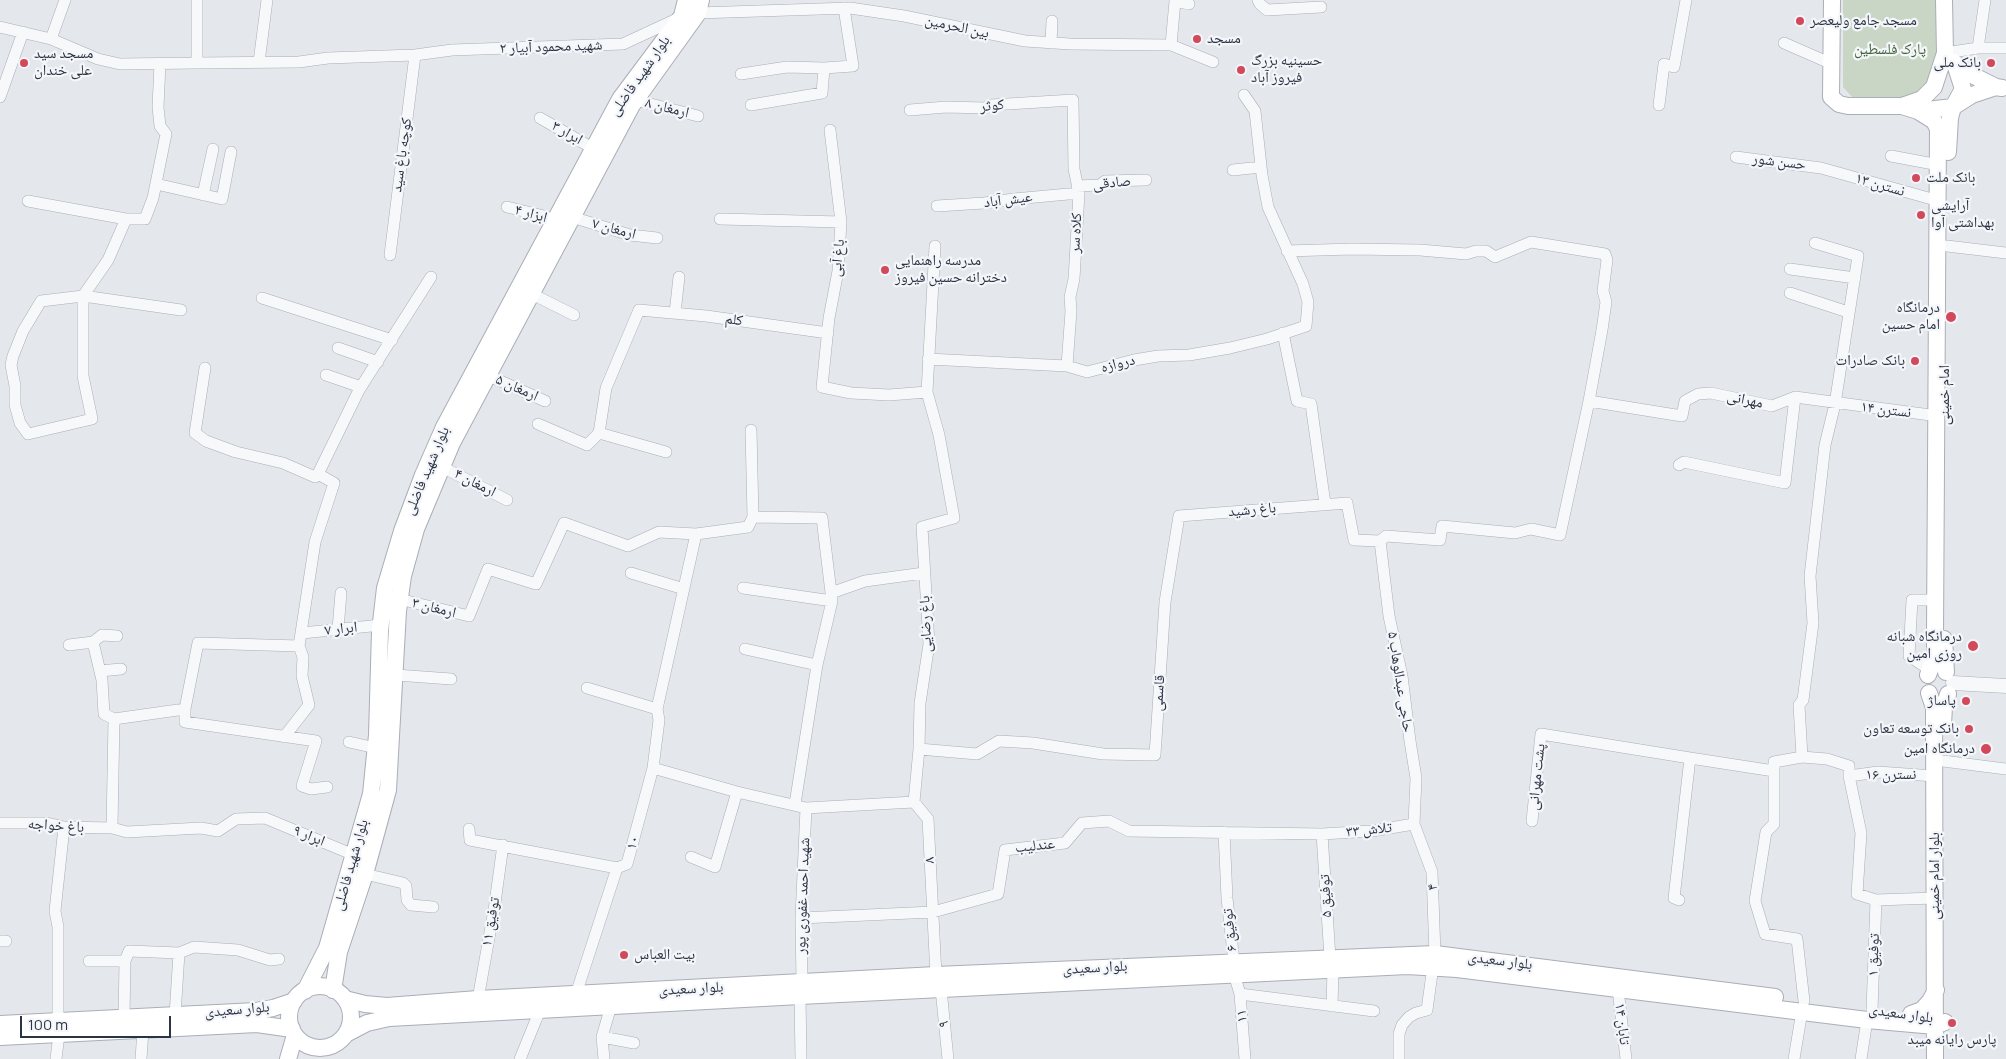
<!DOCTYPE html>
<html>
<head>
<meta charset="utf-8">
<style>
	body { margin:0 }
	#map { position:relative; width:2006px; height:1059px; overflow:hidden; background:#e4e7ec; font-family:Manrope,sans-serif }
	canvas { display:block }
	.scale { position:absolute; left:20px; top:1016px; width:151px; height:22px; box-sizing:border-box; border:2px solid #2b3445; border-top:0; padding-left:6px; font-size:15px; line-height:18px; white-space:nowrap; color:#2b3445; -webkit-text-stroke:4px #f4f6f9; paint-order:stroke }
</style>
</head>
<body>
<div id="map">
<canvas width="2006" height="1059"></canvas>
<div class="scale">100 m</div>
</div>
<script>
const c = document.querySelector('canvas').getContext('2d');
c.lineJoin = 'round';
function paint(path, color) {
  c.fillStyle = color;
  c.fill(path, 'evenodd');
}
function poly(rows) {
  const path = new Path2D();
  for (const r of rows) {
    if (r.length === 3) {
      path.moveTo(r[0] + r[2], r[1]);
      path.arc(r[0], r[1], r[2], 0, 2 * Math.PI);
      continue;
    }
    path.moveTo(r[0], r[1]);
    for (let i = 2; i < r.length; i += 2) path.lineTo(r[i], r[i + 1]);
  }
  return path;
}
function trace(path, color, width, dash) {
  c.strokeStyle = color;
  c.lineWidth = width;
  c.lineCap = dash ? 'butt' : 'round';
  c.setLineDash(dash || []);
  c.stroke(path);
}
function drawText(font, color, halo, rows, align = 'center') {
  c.font = font + ' Manrope,"Noto Naskh Arabic",sans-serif';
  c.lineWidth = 4.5;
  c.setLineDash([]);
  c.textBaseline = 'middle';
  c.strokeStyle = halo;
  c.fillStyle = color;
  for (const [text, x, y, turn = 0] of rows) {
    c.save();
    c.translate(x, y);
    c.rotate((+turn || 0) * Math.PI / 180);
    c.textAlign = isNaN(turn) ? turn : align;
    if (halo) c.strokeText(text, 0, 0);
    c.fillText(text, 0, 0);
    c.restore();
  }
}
const green = poly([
	[1843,0,1936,0,1937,55,1930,86,1917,100,1853,98,1843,87]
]);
const minor = poly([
	[1258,0,1260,4,1267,10,1321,7],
	[698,13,850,8,904,16,1025,41,1070,44,1171,45,1213,62],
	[0,27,51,39,65,0],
	[51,39,98,59,120,64,197,63,197,0],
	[1051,43,1052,21],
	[1784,43,1832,64],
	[1171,45,1175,1,1189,4],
	[1978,48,1985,0],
	[1945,53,1978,48,2006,48],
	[259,62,267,0],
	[197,63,299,62,328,58,415,55,452,50,623,44,679,18],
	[160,64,158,107,160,126,166,134,153,198,145,219,126,219,108,260,83,296,41,301,23,331,13,356,11,365,15,386,15,405,20,423,28,434,92,419,83,376,83,296,181,310],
	[824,68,853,66,844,8],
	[741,74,787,67,824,68,822,93,751,105],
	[0,97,23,32],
	[635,100,698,116],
	[1659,105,1664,64,1674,67,1686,0],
	[910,110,946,107,985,108,991,105,1073,100,1074,169,1079,193,1074,279,1070,297,1071,311,1067,366],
	[540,118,594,149],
	[830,130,841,222,838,271,829,318,822,387,851,393,889,395,927,392],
	[1891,156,1939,165],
	[1736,157,1821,168,1939,201],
	[1233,170,1261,167],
	[156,184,222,199,231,152],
	[1077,186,1100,185,1105,181,1146,180],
	[203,195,213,149],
	[28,201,126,219],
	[937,206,984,203,1014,199,1079,193],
	[507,207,544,216,556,221],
	[572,217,630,235,657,238],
	[720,219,841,222],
	[935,246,927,392,939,435,954,518,922,527,929,644,920,703,919,749,914,802,928,819,936,975],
	[1947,246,2006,253],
	[390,255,415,55],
	[1790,269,1855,278],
	[1790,293,1848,312],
	[532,294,574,315],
	[262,298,392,340],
	[675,313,679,277],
	[1283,333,1297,401,1311,404,1325,504],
	[338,348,378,362],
	[928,359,1067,366,1087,372,1134,360,1158,356,1189,355,1230,348,1267,339,1306,326,1308,302,1303,284,1268,207,1262,175,1255,111,1244,95],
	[205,368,195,433,206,441,236,452,283,463,315,477,318,474],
	[326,375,361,387],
	[489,376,545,401],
	[1589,401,1682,416,1685,401,1698,394,1711,393,1772,406,1795,397,1938,416],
	[538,424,587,445,599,433,606,388,639,310,706,316,828,333],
	[751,430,753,517],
	[599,433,666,452],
	[1679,465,1684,462,1785,483,1795,397],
	[442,467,507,500],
	[696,534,748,527,753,517,822,518,832,601,817,665,795,804],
	[1380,541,1389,616,1402,676,1410,741,1416,778,1414,824,1432,872,1435,954],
	[631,573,684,589],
	[743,588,832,601],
	[831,593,865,581,924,573],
	[399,599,469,616,488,569,536,584,564,523,628,546,659,532,696,534,657,709,659,720,653,768],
	[338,629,341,593],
	[302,633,381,625],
	[93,642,102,635,117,636],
	[69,645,93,642,102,680,104,714,114,719,185,709,198,643,299,646],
	[745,649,817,665],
	[1930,670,1909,656,1912,600,1936,600],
	[100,671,121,669],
	[396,675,451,679],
	[587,688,657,709],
	[185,709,185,722,316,741,302,786,311,789,327,787],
	[284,737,309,705,302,676,303,657,299,646,315,542,334,483,318,474,359,390,431,277],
	[349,742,376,748],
	[919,749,977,754,999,741,1033,743,1103,754,1155,755,1165,602,1179,516,1347,503,1354,540,1380,541,1386,536,1440,540,1442,526,1515,533,1531,529,1560,535,1589,401,1602,330,1606,302,1603,291,1607,260,1605,254,1531,242,1495,257,1486,251,1476,251,1466,254,1420,250,1352,249,1287,251],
	[1802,757,1799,705,1803,700,1813,623,1810,576,1825,445,1835,404,1858,256,1815,243],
	[1943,761,2006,769],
	[1849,776,1878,772,1934,776],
	[1532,821,1541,734,1690,758],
	[0,823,47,823,64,827,112,828,127,832,201,828,218,831,236,819,265,818,354,855],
	[112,828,114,719],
	[469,829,470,840,617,868],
	[1224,832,1227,898,1234,962],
	[1322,834,1330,958],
	[691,857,715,867,737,792,806,808,914,802],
	[365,874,403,883,406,886,407,900,411,905,433,907],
	[1679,900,1674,898,1690,758,1774,771],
	[801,918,933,912,998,894,1005,850,1065,843,1082,823,1109,821,1129,831,1322,834,1372,831,1414,824],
	[0,941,6,941],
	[89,961,125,961,129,951,179,953,194,947,238,950,270,960,279,959],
	[1234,974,1240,994,1245,1059],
	[802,983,801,918,806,808],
	[941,989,948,1059],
	[1618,989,1626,1059],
	[576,994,617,868,627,864,653,768,737,792],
	[1240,994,1374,1011],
	[800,996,801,1059],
	[478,999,494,910,503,845],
	[1804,1001,1797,939,1765,934,1755,901,1766,832,1774,824,1774,762,1802,757,1827,759,1849,766,1849,776,1861,833,1857,894,1876,900,1935,898],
	[1332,1006,1333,970],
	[1872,1010,1876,900],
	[175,1015,179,953],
	[124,1017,125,961],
	[58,1021,58,927,55,911,64,827],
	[602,1037,634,1043],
	[56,1059,59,1034],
	[141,1059,143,1030],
	[520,1059,540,1010],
	[604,1059,602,1037,611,1006],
	[1399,1059,1399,1034,1402,1025,1409,1017,1416,1013,1427,1010,1433,966],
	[1794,1059,1802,1011],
	[1861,1059,1867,1020]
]);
const tertiary = poly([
	[1953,683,2006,686]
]);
const secondary = poly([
	[1832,0,1831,97,1839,104,1848,106,1902,106,1918,111,1934,121,1938,129,1935,632,1935,656,1928,675],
	[1953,62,1974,76,1996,87,2002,88],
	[1902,106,1922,99,1934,87,1945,53,1944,0],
	[1918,111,1953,107,1972,95,1996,87],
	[1948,152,1950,118,1953,107,1963,89,1955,64],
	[1944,639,1946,672],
	[1929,693,1934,708,1935,1059],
	[1943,724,1944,707,1948,694],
	[320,1017,31],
	[333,990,339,952,365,874,388,790,398,611,403,576,416,529,452,443,632,105,698,13,701,0],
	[305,991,327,948,371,794,377,735,380,631,385,588,402,531,423,475,444,427,620,99,682,16,686,0],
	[345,999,365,1004,387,1006,478,999,936,975,1435,954,1775,997],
	[1911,1014,1922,1010,1930,1001,1936,990],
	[0,1024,256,1011,273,1008,294,1001],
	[346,1034,367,1023,389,1018,800,996,1407,966,1457,969,1867,1020,1935,1026,1945,1022],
	[0,1037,257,1024,292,1029],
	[288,1059,295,1035]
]);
const markers = [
	[1800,21,5,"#d1495b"],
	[1197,39,5,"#d1495b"],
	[24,63,5,"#d1495b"],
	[1991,63,5,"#d1495b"],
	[1241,70,5,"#d1495b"],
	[1916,178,5,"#d1495b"],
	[1921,215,5,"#d1495b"],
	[885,270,5,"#d1495b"],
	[1951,317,6,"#d1495b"],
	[1915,361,5,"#d1495b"],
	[1973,646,6,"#d1495b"],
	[1966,701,5,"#d1495b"],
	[1969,729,5,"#d1495b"],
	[1986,749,6,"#d1495b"],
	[624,955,5,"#d1495b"],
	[1952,1023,5,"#d1495b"]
];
const poiNames = [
	["مسجد جامع ولیعصر",1810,21],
	["مسجد",1207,39],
	["مسجد سید",34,54],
	["علی خندان",34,71],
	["حسینیه بزرگ",1251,61],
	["فیروز آباد",1251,78],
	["بانک ملی",1981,63,"right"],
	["بانک ملت",1926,178],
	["آرایشی",1931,206],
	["بهداشتی آوا",1931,223],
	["مدرسه راهنمایی",895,261],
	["دخترانه حسین فیروز",895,278],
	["درمانگاه",1940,308,"right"],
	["امام حسین",1940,325,"right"],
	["بانک صادرات",1905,361,"right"],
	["درمانگاه شبانه",1962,637,"right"],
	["روزی امین",1962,654,"right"],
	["پاساژ",1956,701,"right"],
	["بانک توسعه تعاون",1959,729,"right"],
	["درمانگاه امین",1975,749,"right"],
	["بیت العباس",634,955],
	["پارس رایانه میبد",1952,1040,"center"]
];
const streetNames = [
	["بین الحرمین",957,27,12],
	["شهید محمود آبیار ۲",551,47,-2],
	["بلوار شهید فاضلی",640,76,-55],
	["کوثر",992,106,-6],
	["ارمغان ۸",667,108,14],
	["ابرار ۳",567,133,30],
	["کوچه باغ سید",402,155,-82],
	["حسن شور",1779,162,7],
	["صادقی",1112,183,-6],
	["نسترن ۱۳",1880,185,16],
	["عیش آباد",1008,200,-7],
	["ابزار ۴",531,214,15],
	["ارمغان ۷",614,229,15],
	["کلاه سر",1076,233,-87],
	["باغ آبی",838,258,-84],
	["کلم",734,320,8],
	["دروازه",1118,364,-14],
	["ارمغان ۵",517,388,24],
	["امام خمینی",1945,395,-90],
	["مهرانی",1745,400,12],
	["نسترن ۱۴",1886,410,7],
	["بلوار شهید فاضلی",427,471,-67],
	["ارمغان ۴",475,483,27],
	["باغ رشید",1252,510,-5],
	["ارمغان ۳",434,608,14],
	["باغ رضایی",926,624,-92],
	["ابرار ۷",341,629,-6],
	["حاجی عبدالوهاب ۵",1400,682,81],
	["قاسمی",1159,693,-86],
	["نسترن ۱۶",1891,775],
	["پشت مهرانی",1537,777,-84],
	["باغ خواجه",56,826,4],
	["تلاش ۳۳",1369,830,-6],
	["ابرار ۹",309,836,22],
	["۱۰",633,843,-75],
	["عندلیب",1035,846,-6],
	["۸",930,860,-93],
	["بلوار شهید فاضلی",351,865,-74],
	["بلوار امام خمینی",1935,876,-90],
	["۴",1433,887,-93],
	["شهید احمد غفوری پور",803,896,-88],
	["توفیق ۵",1326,896,-93],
	["توفیق ۱۱",491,922,-80],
	["توفیق ۶",1230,930,-96],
	["توفیق ۱",1874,955,-88],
	["بلوار سعیدی",1500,961,7],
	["بلوار سعیدی",1095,968,-3],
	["بلوار سعیدی",691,989,-3],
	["بلوار سعیدی",237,1010,-5],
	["بلوار سعیدی",1901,1014,8],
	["۱۱",1242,1016,-95],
	["۹",944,1024,-96],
	["تابان ۱۴",1622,1024,83]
];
const parkNames = [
	["پارک فلسطین",1890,50]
];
paint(green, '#c9d6c5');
trace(minor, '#a9aeb7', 12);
trace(tertiary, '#a9aeb7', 15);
trace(secondary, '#a9aeb7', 18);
trace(minor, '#f7f8fa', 11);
trace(tertiary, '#f7f8fa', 14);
trace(secondary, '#fff', 16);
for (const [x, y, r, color] of markers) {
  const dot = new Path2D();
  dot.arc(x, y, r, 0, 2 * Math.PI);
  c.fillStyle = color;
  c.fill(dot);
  trace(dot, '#f4f6f9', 2);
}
drawText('15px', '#2b3445', '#f4f6f9', poiNames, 'left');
drawText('15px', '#2b3445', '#f4f6f9', streetNames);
drawText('15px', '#3f6138', '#f4f6f9', parkNames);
</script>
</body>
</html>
